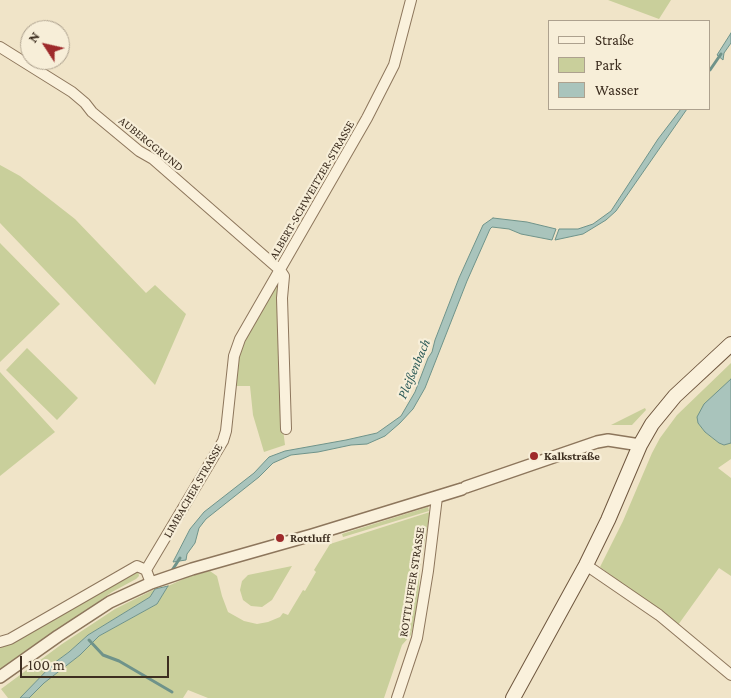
<!DOCTYPE html>
<html>
<head>
<meta charset="utf-8">
<style>
	body { margin:0 }
	#map { position:relative; width:731px; height:698px; overflow:hidden; background:#f0e4c8; font-family:"Crimson Pro",serif }
	canvas { display:block }
	.legend { position:absolute; left:548px; top:20px; width:162px; height:90px; box-sizing:border-box; background:#f7eed8; border:1px solid #ada18e; margin:0; padding:6px 9px; list-style:none; font-size:15px; color:#3d2e20 }
	.legend li { display:flex; align-items:center; gap:10px; height:25px }
	.legend b { width:25px; border:1px solid #ada18e }
	.north { position:absolute; left:20px; top:20px; width:50px; height:50px; box-sizing:border-box; background:#f7eed8; border:1px solid #ada18e; border-radius:50%; rotate:305deg; font-size:14px; font-weight:700; line-height:20px; text-align:center; color:#3d2e20 }
	.north::after { content:''; display:block; margin:auto; width:18px; height:22px; background:#9e2a2b; clip-path:polygon(50% 0,100% 100%,50% 72%,0 100%) }
	.scale { position:absolute; left:20px; top:656px; width:149px; height:22px; box-sizing:border-box; border:2px solid #3d2e20; border-top:0; padding-left:6px; font-size:15px; line-height:18px; white-space:nowrap; color:#3d2e20; -webkit-text-stroke:4px #f7eed8; paint-order:stroke }
</style>
</head>
<body>
<div id="map">
<canvas width="731" height="698"></canvas>
<ul class="legend">
<li><b style="height:6px;background:#faf1dc"></b>Straße</li>
<li><b style="height:14px;background:#c9cf9b"></b>Park</li>
<li><b style="height:14px;background:#a9c4bc"></b>Wasser</li>
</ul>
<div class="north">N</div>
<div class="scale">100 m</div>
</div>
<script>
const c = document.querySelector('canvas').getContext('2d');
c.lineJoin = 'round';
function paint(path, color) {
  c.fillStyle = color;
  c.fill(path, 'evenodd');
}
function poly(rows) {
  const path = new Path2D();
  for (const r of rows) {
    path.moveTo(r[0], r[1]);
    for (let i = 2; i < r.length; i += 2) path.lineTo(r[i], r[i + 1]);
  }
  return path;
}
function trace(path, color, width, dash) {
  c.strokeStyle = color;
  c.lineWidth = width;
  c.lineCap = dash ? 'butt' : 'round';
  c.setLineDash(dash || []);
  c.stroke(path);
}
function drawText(font, color, halo, rows, align = 'center') {
  c.font = font + ' "Crimson Pro",serif';
  c.lineWidth = 4.5;
  c.setLineDash([]);
  c.textBaseline = 'middle';
  c.strokeStyle = halo;
  c.fillStyle = color;
  for (const [text, x, y, turn = 0] of rows) {
    c.save();
    c.translate(x, y);
    c.rotate((+turn || 0) * Math.PI / 180);
    c.textAlign = isNaN(turn) ? turn : align;
    if (halo) c.strokeText(text, 0, 0);
    c.fillText(text, 0, 0);
    c.restore();
  }
}
const green = poly([
	[608,0,671,0,659,19],
	[0,165,20,176,75,219,146,293,155,285,186,314,155,385,0,223],
	[0,243,60,304,0,362],
	[274,284,279,289,283,429,285,445,264,452,253,415,250,386,233,386,238,353],
	[27,348,78,398,57,420,6,370],
	[731,363,731,379,712,398,697,420,705,432,719,443,724,445,731,443,731,459,718,468,731,478,731,576,719,568,678,625,600,567,623,521,652,453,660,438,677,415],
	[0,372,55,432,0,476],
	[645,408,646,410,632,425,611,425],
	[428,507,429,511,343,537,342,534],
	[430,512,420,567,418,603,411,635,402,645,384,698,208,698,188,690,183,698,29,698,44,683,80,655,99,636,157,604,168,586,188,577,210,571,217,576,222,596,228,612,244,621,257,624,268,622,280,617,283,613,288,615,303,590,305,591,316,572,314,570,330,544],
	[292,566,272,600,262,607,251,606,243,600,240,590,242,581,248,575],
	[138,571,139,576,136,579,112,592,0,672,0,648,13,643],
	[155,589,150,597,88,635,69,652,54,663,20,698,8,698,1,689,62,644,115,609]
]);
const water = poly([
	[731,33,731,43,724,53,723,60,717,55,731,33],
	[681,109,687,109,616,211,606,220,583,234,555,240,559,229,578,229,593,224,611,211,658,139,681,109],
	[493,218,527,222,556,229,552,240,521,234,509,229,492,227,490,229,467,281,425,388,413,409,400,423,385,436,367,444,351,445,318,452,291,455,273,463,259,477,206,519,199,528,195,543,187,554,186,560,173,562,190,529,204,512,254,473,269,457,285,451,346,440,377,433,401,416,415,392,428,358,432,352,435,340,459,278,483,225,493,218],
	[731,379,731,443,724,445,719,443,705,432,698,423,697,417,704,404,731,379],
	[168,586,157,604,99,636,80,655,44,683,29,698,20,698,54,663,69,652,88,635,150,597,155,589,168,586]
]);
const stream = poly([
	[710,70,721,54],
	[171,572,180,558],
	[89,640,103,655,119,661,172,692]
]);
const minor = poly([
	[0,47,72,92,85,103,92,112,139,151,153,159,280,270,284,276,282,298,286,429],
	[586,565,659,615,731,675],
	[151,583,146,570,223,441,226,431,234,356,240,339,367,118,394,65,411,0],
	[0,642,10,639,137,566,146,570],
	[397,698,417,638,428,571,437,497]
]);
const tertiary = poly([
	[466,487,597,442,608,440,640,445],
	[0,677,58,636,110,602,151,583,192,569,312,535,462,489]
]);
const secondary = poly([
	[513,698,586,565,608,520,640,445,652,424,675,396,731,344]
]);
const markers = [
	[534,456,5,"#9e2a2b"],
	[280,538,5,"#9e2a2b"]
];
const streetNames = [
	["AUBERGGRUND",151,144,39],
	["ALBERT-SCHWEITZER-STRASSE",312,190,-60],
	["LIMBACHER STRASSE",193,491,-60],
	["ROTTLUFFER STRASSE",412,582,-81]
];
const poiNames = [
	["Kalkstraße",544,456],
	["Rottluff",290,538]
];
const waterNames = [
	["Pleißenbach",414,369,-67]
];
paint(green, '#c9cf9b');
paint(water, '#a9c4bc');
trace(water, '#6f938a', 1);
trace(stream, '#6f938a', 3);
trace(minor, '#8d765c', 12);
trace(tertiary, '#8d765c', 14);
trace(secondary, '#6f573f', 16);
trace(minor, '#faf1dc', 10);
trace(tertiary, '#faf1dc', 11);
trace(secondary, '#faf1dc', 14);
for (const [x, y, r, color] of markers) {
  const dot = new Path2D();
  dot.arc(x, y, r, 0, 2 * Math.PI);
  c.fillStyle = color;
  c.fill(dot);
  trace(dot, '#f7eed8', 2);
}
drawText('12px', '#3d2e20', '#f7eed8', streetNames);
drawText('bold 12px', '#3d2e20', '#f7eed8', poiNames, 'left');
drawText('italic 14px', '#2f5d5a', '#f7eed8', waterNames);
</script>
</body>
</html>
